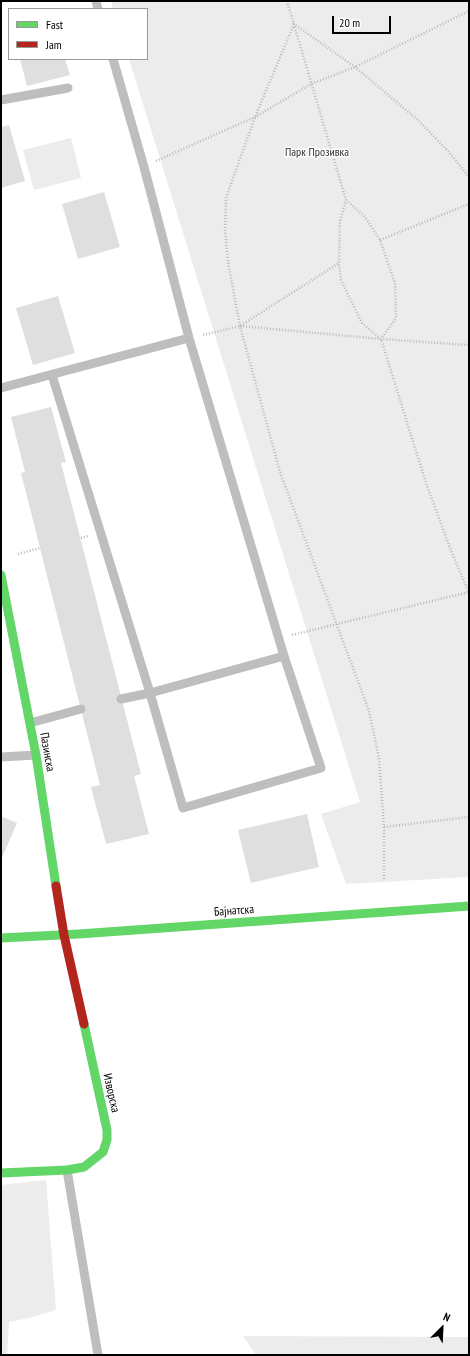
<!DOCTYPE html>
<html>
<head>
<meta charset="utf-8">
<style>
	body { margin:0 }
	#map { position:relative; width:470px; height:1356px; overflow:hidden; background:#fff; font-family:"PT Sans Narrow",sans-serif }
	canvas { display:block }
	.frame { position:absolute; inset:0; border:2px solid #000; pointer-events:none }
	.legend { position:absolute; left:8px; top:8px; width:140px; height:52px; box-sizing:border-box; background:#fff; border:1px solid #999; margin:0; padding:5px 7px; list-style:none; font-size:12px; color:#000 }
	.legend li { display:flex; align-items:center; gap:8px; height:20px }
	.legend b { width:20px; border:1px solid #999 }
	.north { position:absolute; left:422px; top:1308px; width:40px; height:40px; -webkit-text-stroke:3px #fff; paint-order:stroke; rotate:24deg; font-size:11px; font-weight:700; line-height:16px; text-align:center; color:#000 }
	.north::after { content:''; display:block; margin:auto; width:14px; height:18px; background:#000; clip-path:polygon(50% 0,100% 100%,50% 72%,0 100%) }
	.scale { position:absolute; left:332px; top:16px; width:59px; height:18px; box-sizing:border-box; border:2px solid #000; border-top:0; padding-left:5px; font-size:12px; line-height:14px; white-space:nowrap; color:#000; -webkit-text-stroke:3px #fff; paint-order:stroke }
</style>
</head>
<body>
<div id="map">
<canvas width="470" height="1356"></canvas>
<div class="frame"></div>
<ul class="legend">
<li><b style="height:5px;background:#63d668"></b>Fast</li>
<li><b style="height:5px;background:#b3261e"></b>Jam</li>
</ul>
<div class="north">N</div>
<div class="scale">20 m</div>
</div>
<script>
const c = document.querySelector('canvas').getContext('2d');
c.lineJoin = 'round';
function paint(path, color) {
  c.fillStyle = color;
  c.fill(path, 'evenodd');
}
function poly(rows) {
  const path = new Path2D();
  for (const r of rows) {
    path.moveTo(r[0], r[1]);
    for (let i = 2; i < r.length; i += 2) path.lineTo(r[i], r[i + 1]);
  }
  return path;
}
function trace(path, color, width, dash) {
  c.strokeStyle = color;
  c.lineWidth = width;
  c.lineCap = dash ? 'butt' : 'round';
  c.setLineDash(dash || []);
  c.stroke(path);
}
function drawText(font, color, halo, rows, align = 'center') {
  c.font = font + ' "PT Sans Narrow",sans-serif';
  c.lineWidth = 3;
  c.setLineDash([]);
  c.textBaseline = 'middle';
  c.strokeStyle = halo;
  c.fillStyle = color;
  for (const [text, x, y, turn = 0] of rows) {
    c.save();
    c.translate(x, y);
    c.rotate((+turn || 0) * Math.PI / 180);
    c.textAlign = isNaN(turn) ? turn : align;
    if (halo) c.strokeText(text, 0, 0);
    c.fillText(text, 0, 0);
    c.restore();
  }
}
const green = poly([
	[111,1,469,1,469,877,346,884,321,814,360,802,129,59,147,59,147,9,113,9],
	[71,138,81,178,34,190,23,150],
	[46,1180,56,1310,29,1318,9,1322,7,1355,1,1355,1,1185],
	[243,1336,469,1337,469,1355,256,1355]
]);
const building = poly([
	[20,59,65,59,70,75,27,86],
	[9,125,25,181,1,188,1,127],
	[104,192,120,247,78,259,62,204],
	[58,296,75,353,33,365,16,308],
	[51,407,66,462,61,463,141,774,134,776,149,834,106,844,91,787,100,785,21,473,25,472,11,417],
	[307,814,319,867,251,883,238,830],
	[1,816,17,823,1,860]
]);
const path = poly([
	[287,1,346,200,340,221,339,263,341,280,362,323,381,339,426,483,450,548,469,593],
	[156,161,255,117,311,84,355,67,469,11],
	[346,200,365,217,380,240,395,283,396,318,381,339],
	[380,240,469,204],
	[240,326,381,339,469,345],
	[203,335,240,326,339,263],
	[81,538,88,536],
	[18,554,40,548],
	[292,635,469,592],
	[384,827,469,817],
	[384,879,384,827,379,758,369,711,280,472,240,326,228,262,225,229,226,198,255,117,294,24,355,67,419,121,449,152,469,177]
]);
const lane = poly([
	[96,1,98,9],
	[113,59,144,167,189,338,284,656,321,768,183,808,150,693,284,656],
	[1,100,68,88],
	[52,375,150,693,121,699],
	[1,388,189,338],
	[30,723,81,709],
	[1,757,36,755],
	[67,1170,98,1355]
]);
const fast = poly([
	[1,575,36,755,56,886],
	[1,938,79,934,469,906],
	[1,1173,67,1170,84,1167,103,1152,107,1140,107,1130,84,1024]
]);
const jam = poly([
	[56,886,64,935,84,1024]
]);
const parkNames = [
	["Парк Прозивка",317,153]
];
const streetNames = [
	["Пазинска",47,752,80],
	["Бајнатска",234,911,-4],
	["Изворска",111,1093,77]
];
paint(green, '#ececec');
paint(building, '#dfdfdf');
trace(path, '#b9b9b9', 2.5, [1, 2]);
trace(lane, '#bebebe', 9);
trace(fast, '#63d668', 9);
trace(jam, '#b3261e', 9);
drawText('12px', '#333', '#fff', parkNames);
drawText('12px', '#000', '#fff', streetNames);
</script>
</body>
</html>
